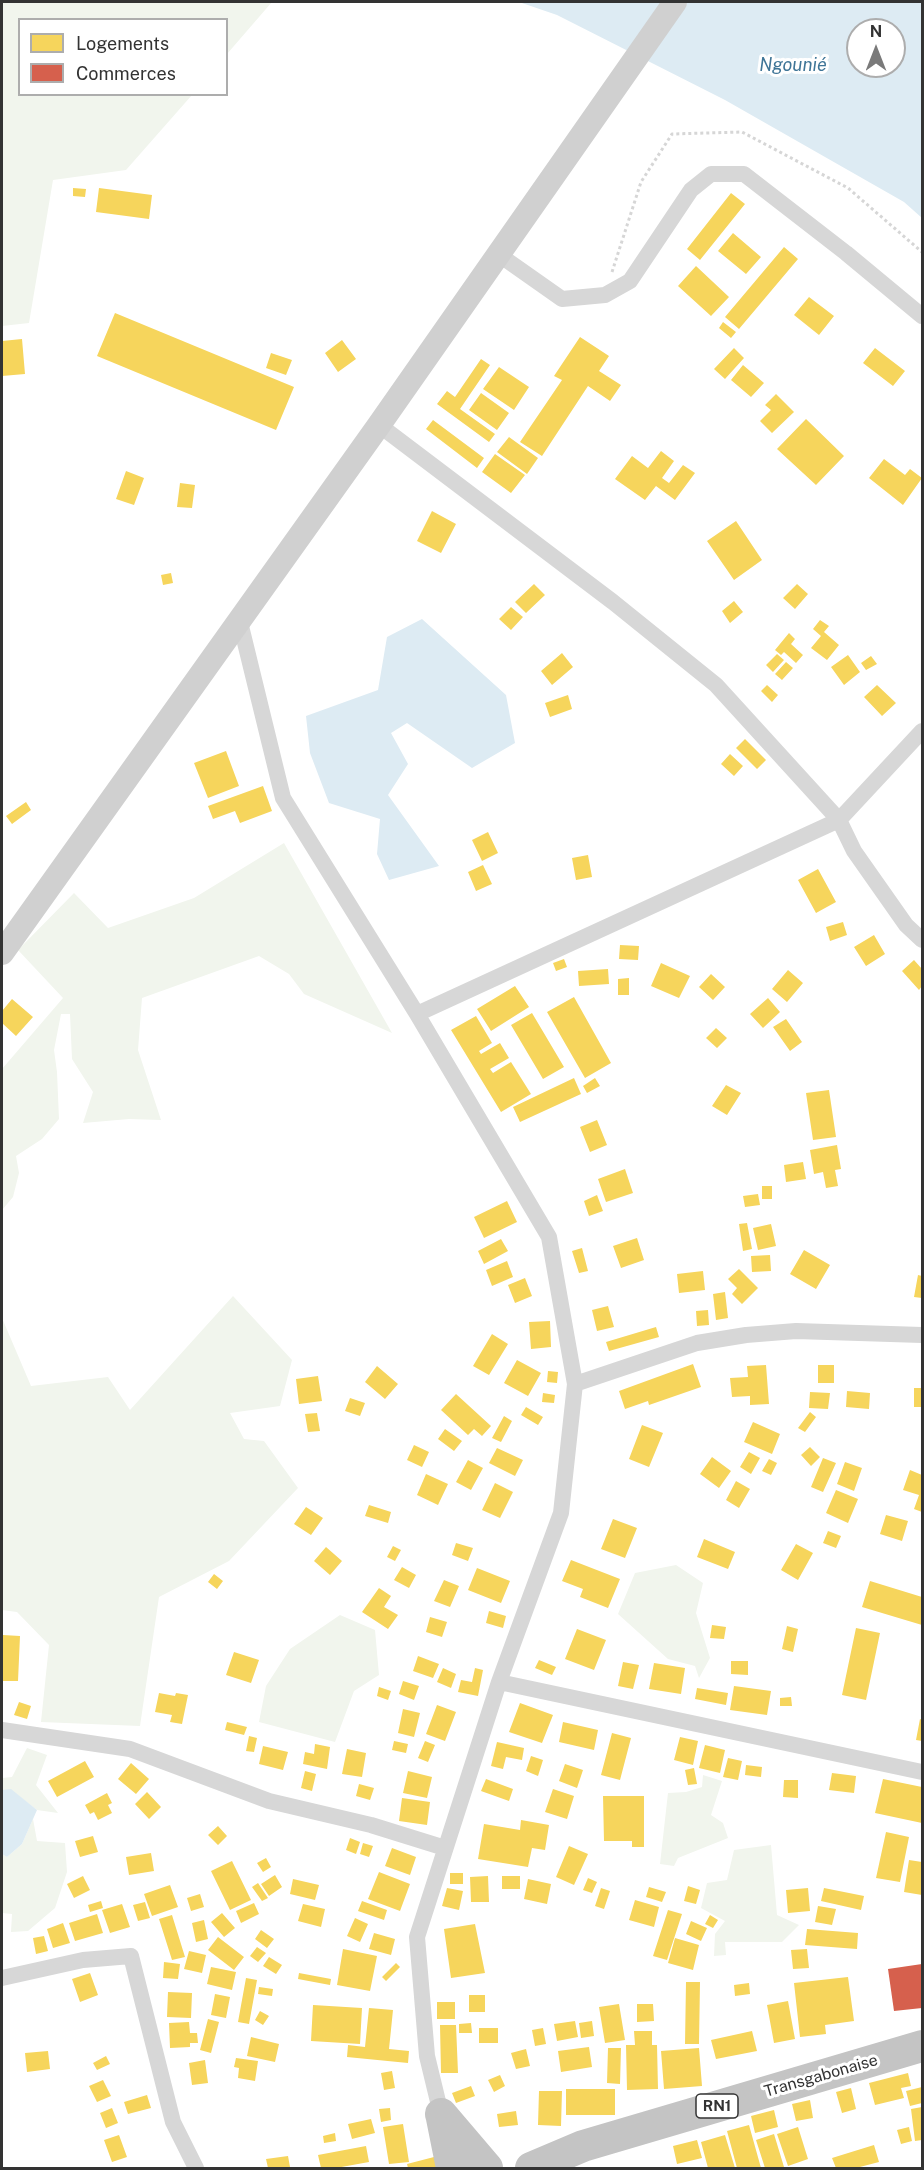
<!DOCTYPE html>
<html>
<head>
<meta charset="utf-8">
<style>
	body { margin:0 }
	#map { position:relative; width:924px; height:2170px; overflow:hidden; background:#fff; font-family:"Public Sans",sans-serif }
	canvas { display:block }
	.frame { position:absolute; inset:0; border:3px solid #333; pointer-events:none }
	.legend { position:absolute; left:18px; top:18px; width:210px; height:78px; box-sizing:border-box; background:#fff; border:2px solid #adadad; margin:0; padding:8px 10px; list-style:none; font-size:18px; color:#333 }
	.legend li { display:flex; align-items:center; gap:12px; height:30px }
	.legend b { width:30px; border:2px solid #adadad }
	.north { position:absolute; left:846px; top:18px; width:60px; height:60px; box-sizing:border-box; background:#fff; border:2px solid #adadad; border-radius:50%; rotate:0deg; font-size:16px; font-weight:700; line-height:24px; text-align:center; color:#333 }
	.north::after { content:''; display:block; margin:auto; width:21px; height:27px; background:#7a7a7a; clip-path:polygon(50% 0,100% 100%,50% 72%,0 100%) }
</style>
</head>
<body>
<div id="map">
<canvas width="924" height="2170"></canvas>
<div class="frame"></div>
<ul class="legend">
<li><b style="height:16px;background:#f6d55c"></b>Logements</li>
<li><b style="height:16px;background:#d6604d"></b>Commerces</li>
</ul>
<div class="north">N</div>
</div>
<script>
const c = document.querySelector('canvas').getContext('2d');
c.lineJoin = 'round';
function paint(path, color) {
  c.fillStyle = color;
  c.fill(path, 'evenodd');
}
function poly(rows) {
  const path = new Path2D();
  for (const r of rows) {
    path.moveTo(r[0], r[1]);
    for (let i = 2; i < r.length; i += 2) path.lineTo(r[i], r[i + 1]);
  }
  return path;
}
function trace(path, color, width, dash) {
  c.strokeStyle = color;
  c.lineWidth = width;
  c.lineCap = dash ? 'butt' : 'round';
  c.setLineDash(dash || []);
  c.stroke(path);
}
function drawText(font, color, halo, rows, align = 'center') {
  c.font = font + ' "Public Sans",sans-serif';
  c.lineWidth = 6;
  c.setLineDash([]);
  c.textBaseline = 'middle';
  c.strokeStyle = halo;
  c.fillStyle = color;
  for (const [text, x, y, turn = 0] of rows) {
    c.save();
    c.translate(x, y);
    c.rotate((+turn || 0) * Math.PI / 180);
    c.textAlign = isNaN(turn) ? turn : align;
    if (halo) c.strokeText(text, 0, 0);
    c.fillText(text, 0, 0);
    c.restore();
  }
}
const green = poly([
	[2,2,272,2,227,54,226,20,20,20,20,94,192,95,126,170,53,180,29,323,2,326],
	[284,843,392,1033,304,994,289,974,259,956,142,998,138,1050,161,1120,129,1119,83,1123,93,1092,72,1059,70,1014,61,1014,54,1050,57,1072,59,1119,42,1139,16,1156,19,1173,13,1197,2,1210,2,1069,63,998,18,950,74,893,108,928,194,898],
	[233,1296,292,1360,280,1406,230,1413,244,1439,264,1441,298,1488,229,1561,159,1597,140,1726,41,1722,49,1645,17,1612,2,1610,2,1318,31,1386,108,1377,130,1410],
	[676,1565,703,1583,696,1613,710,1658,699,1678,695,1666,668,1659,618,1614,635,1573],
	[340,1615,375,1630,379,1675,354,1691,335,1742,259,1722,266,1686,290,1649],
	[27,1748,47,1755,36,1785,58,1813,37,1810,11,1790,2,1790,2,1778,12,1777],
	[703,1775,722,1781,711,1815,723,1823,728,1838,678,1858,674,1866,660,1864,668,1793,686,1792,702,1787],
	[33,1819,37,1841,65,1843,67,1872,55,1908,28,1931,11,1932,12,1914,2,1913,2,1854,7,1857,22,1844],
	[771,1845,777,1915,799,1925,782,1942,725,1942,726,1955,714,1956,715,1934,725,1921,701,1908,707,1883,727,1880,734,1850]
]);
const water = poly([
	[519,2,922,2,922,218,904,202,725,100,557,15],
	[858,30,894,30,894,66,858,66],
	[422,619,506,695,515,743,472,768,407,723,391,733,408,764,388,795,439,866,389,880,377,854,380,819,329,803,310,753,306,716,378,690,387,637],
	[11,1789,37,1810,22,1844,7,1857,2,1854,2,1790]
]);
const homes = poly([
	[73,188,86,189,85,197,73,196],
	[99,188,152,195,149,219,96,212],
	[731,193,745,204,700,260,687,249],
	[733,233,761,257,746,274,718,251],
	[784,247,798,259,739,329,725,317],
	[696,266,729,297,711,316,678,286],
	[809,297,834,316,819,335,794,315],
	[115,313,294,387,276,430,97,356],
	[723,322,736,332,731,338,719,328],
	[580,337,609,356,599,371,621,385,610,401,588,386,542,456,520,442,562,380,554,376],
	[22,339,25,374,2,376,2,341],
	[342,340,356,359,338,372,325,353],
	[734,348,744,358,725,379,714,369],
	[875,348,905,371,893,386,863,363],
	[271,353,292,360,286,375,266,368],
	[481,359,490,365,460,409,495,434,489,442,437,404,447,391,455,397],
	[743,365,764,383,751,397,731,380],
	[499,367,529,387,514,410,483,389],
	[481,393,509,413,497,430,469,410],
	[776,394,794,412,772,433,760,421,771,410,765,405],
	[806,419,844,456,816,485,777,449],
	[433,420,484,458,477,468,426,429],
	[509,437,538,458,527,474,497,452],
	[661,451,674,461,662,478,669,483,683,465,695,473,675,500,656,486,645,500,615,479,632,456,648,468],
	[495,454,525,475,511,493,482,472],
	[884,459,905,475,910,469,922,478,903,505,869,478],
	[126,471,144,478,134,505,116,499],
	[180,483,195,485,192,508,177,507],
	[432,511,456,524,441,553,417,541],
	[736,521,762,560,734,580,707,541],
	[171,573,173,583,163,585,161,575],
	[534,584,545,595,526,613,515,602],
	[797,584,808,594,795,609,783,598],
	[734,601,743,612,730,623,722,611],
	[511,607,523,617,511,630,499,619],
	[820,620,829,626,824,632,839,645,827,660,811,648,821,636,813,629],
	[789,633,795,639,791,644,803,655,796,663,784,652,781,655,775,650],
	[562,653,573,667,552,685,541,671],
	[777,654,784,660,773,672,766,665],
	[848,655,860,672,844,685,831,667],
	[871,656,877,664,866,670,861,663],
	[786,662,793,668,782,680,775,674],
	[767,685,778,695,772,702,761,691],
	[877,685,896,703,882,716,864,697],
	[568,695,572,709,550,717,545,703],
	[745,739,766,760,757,769,736,748],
	[226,751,239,786,208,798,194,763],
	[730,754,743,766,734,776,721,764],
	[263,786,272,811,240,823,235,811,213,819,208,806],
	[26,802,31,810,12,824,6,816],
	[488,832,498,853,482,861,472,840],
	[588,855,592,877,576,880,572,858],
	[483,865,492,884,476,891,468,872],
	[818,869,836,902,816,913,798,880],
	[843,922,847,935,830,941,826,927],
	[874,935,885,954,866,966,854,947],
	[620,945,639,946,638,960,619,959],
	[564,959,567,967,556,971,553,963],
	[914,960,922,969,922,986,919,990,902,971],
	[661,963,690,976,679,998,651,986],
	[608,969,609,984,579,986,578,971],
	[788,970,803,983,787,1002,772,989],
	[711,974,725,987,713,1000,699,987],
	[629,978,629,995,618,995,618,979],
	[515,986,529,1007,491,1031,477,1009],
	[574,997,611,1063,585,1078,547,1012],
	[768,998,780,1012,763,1028,750,1014],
	[12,999,33,1017,16,1036,2,1023,2,1011],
	[532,1013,564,1067,543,1079,511,1025],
	[476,1016,492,1043,479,1051,481,1054,500,1043,509,1058,490,1069,493,1073,511,1062,531,1094,501,1112,451,1030],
	[786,1019,802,1042,790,1051,773,1027],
	[716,1028,727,1038,717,1048,706,1038],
	[574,1078,581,1094,520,1122,513,1107],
	[595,1078,600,1086,587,1093,583,1086],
	[726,1085,741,1093,727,1115,712,1106],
	[829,1090,836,1137,813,1140,806,1093],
	[597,1120,607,1145,590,1152,580,1127],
	[837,1145,841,1169,835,1170,838,1186,826,1188,823,1172,814,1174,810,1150],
	[803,1162,806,1179,786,1182,784,1165],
	[625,1169,633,1193,606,1202,598,1179],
	[762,1186,772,1186,772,1199,762,1199],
	[758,1194,760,1205,745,1207,743,1196],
	[597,1195,603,1211,589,1216,584,1201],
	[507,1201,517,1222,484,1238,474,1217],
	[747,1223,752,1249,743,1251,739,1224],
	[771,1224,776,1246,758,1250,753,1228],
	[637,1238,644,1260,621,1268,613,1246],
	[501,1239,508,1251,484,1264,478,1251],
	[582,1248,588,1271,579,1273,572,1251],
	[804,1250,830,1265,816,1289,790,1274],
	[770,1255,771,1271,752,1272,751,1256],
	[507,1261,513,1277,492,1286,486,1270],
	[739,1269,758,1288,742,1304,732,1294,737,1288,728,1279],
	[703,1271,705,1290,679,1293,677,1274],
	[918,1275,922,1276,922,1298,914,1297],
	[525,1278,532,1296,515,1303,508,1285],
	[725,1292,728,1318,716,1320,713,1294],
	[608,1306,614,1327,597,1331,592,1310],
	[708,1310,709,1325,697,1326,696,1311],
	[550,1321,551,1347,531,1349,529,1322],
	[656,1327,659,1337,609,1351,606,1342],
	[492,1334,508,1344,489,1375,473,1366],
	[517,1360,541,1373,528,1396,504,1383],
	[693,1364,701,1387,649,1405,648,1401,625,1409,619,1391],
	[766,1365,769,1404,750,1405,750,1396,732,1397,730,1378,748,1377,747,1366],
	[818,1365,834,1365,834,1383,818,1383],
	[377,1366,398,1384,385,1399,365,1382],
	[548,1371,558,1372,557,1383,547,1382],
	[318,1376,322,1401,299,1404,296,1379],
	[914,1388,922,1388,922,1407,914,1407],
	[847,1391,870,1393,869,1409,846,1407],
	[810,1392,830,1393,828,1409,809,1408],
	[543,1393,555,1395,554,1403,542,1402],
	[456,1394,491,1426,482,1436,474,1429,468,1435,441,1410],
	[350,1398,365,1403,360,1416,345,1411],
	[526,1407,543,1417,538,1425,521,1415],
	[810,1412,816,1417,805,1432,798,1428],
	[317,1413,320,1431,308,1432,305,1414],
	[504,1416,512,1421,501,1442,492,1438],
	[753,1422,780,1434,772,1454,744,1442],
	[642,1425,663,1433,649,1467,629,1459],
	[445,1429,462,1441,454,1451,438,1439],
	[414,1445,429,1452,422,1467,407,1460],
	[810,1447,820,1457,811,1466,801,1455],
	[497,1448,523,1460,515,1476,489,1463],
	[749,1452,760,1458,751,1474,740,1467],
	[712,1457,731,1471,719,1488,700,1474],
	[823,1458,836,1463,823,1492,811,1487],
	[769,1459,777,1463,771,1475,762,1471],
	[468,1460,483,1468,471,1490,456,1482],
	[845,1462,862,1468,854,1491,837,1484],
	[910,1470,922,1475,922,1512,914,1509,919,1495,903,1490],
	[426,1474,448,1484,438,1505,417,1495],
	[736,1481,750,1489,739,1508,726,1500],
	[495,1483,513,1492,500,1518,482,1510],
	[836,1490,858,1499,848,1523,826,1513],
	[369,1505,391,1512,388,1523,365,1516],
	[306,1507,323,1518,311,1535,294,1524],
	[886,1515,908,1521,902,1541,880,1534],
	[613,1519,637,1528,625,1558,601,1549],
	[828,1531,841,1536,836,1548,823,1543],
	[704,1539,735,1552,728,1569,697,1557],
	[456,1543,473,1548,468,1561,452,1555],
	[796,1544,813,1553,798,1580,781,1570],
	[393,1546,401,1550,395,1561,387,1557],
	[326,1547,342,1561,330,1575,314,1561],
	[571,1560,620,1579,608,1608,580,1597,583,1589,562,1581],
	[402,1567,416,1575,409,1588,394,1580],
	[477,1568,510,1581,501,1603,468,1590],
	[214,1574,223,1581,217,1589,208,1582],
	[444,1580,459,1586,450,1607,434,1601],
	[870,1581,922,1597,922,1625,862,1607],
	[379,1588,391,1596,384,1607,398,1615,388,1629,362,1612],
	[489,1611,506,1616,503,1628,486,1623],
	[430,1617,447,1622,442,1637,426,1632],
	[712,1625,726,1627,724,1639,710,1638],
	[787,1626,798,1629,793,1652,782,1649],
	[856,1628,880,1633,866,1700,842,1695],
	[577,1629,606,1640,594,1670,565,1659],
	[3,1635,20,1636,18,1681,2,1681],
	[234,1652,259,1660,251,1683,226,1675],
	[418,1656,439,1664,433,1678,413,1671],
	[539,1660,556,1667,552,1675,535,1668],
	[731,1661,748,1661,748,1675,731,1674],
	[623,1662,639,1665,633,1689,618,1686],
	[654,1663,685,1668,681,1694,649,1689],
	[443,1668,456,1674,451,1688,437,1682],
	[475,1668,483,1670,478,1696,458,1692,461,1680,472,1682],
	[403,1681,419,1686,414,1700,399,1694],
	[734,1686,771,1691,767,1715,730,1710],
	[379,1687,391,1691,388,1700,377,1696],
	[697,1688,728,1693,726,1705,695,1699],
	[159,1693,175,1696,176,1693,188,1695,182,1724,170,1722,172,1715,155,1712],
	[791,1697,792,1706,780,1706,780,1698],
	[19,1702,31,1706,27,1719,14,1715],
	[520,1703,553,1715,542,1743,509,1732],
	[437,1705,456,1712,445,1741,426,1734],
	[403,1709,420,1713,414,1737,398,1733],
	[920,1719,922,1720,922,1741,916,1740],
	[227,1722,247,1727,244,1735,225,1730],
	[563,1722,598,1730,594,1750,559,1742],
	[612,1733,631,1738,620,1780,601,1775],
	[249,1736,257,1738,254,1752,246,1751],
	[680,1737,698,1741,693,1765,674,1760],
	[394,1741,408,1744,406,1753,392,1750],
	[425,1741,435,1745,428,1762,418,1758],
	[497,1742,524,1748,522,1760,506,1757,503,1769,491,1766],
	[315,1744,330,1747,327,1769,303,1764,305,1752,314,1754],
	[705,1745,725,1750,720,1773,699,1768],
	[263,1746,288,1752,283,1770,259,1764],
	[347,1749,366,1753,362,1777,342,1774],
	[531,1756,543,1760,538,1776,526,1771],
	[728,1758,742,1761,738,1780,723,1777],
	[85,1761,94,1777,57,1797,48,1781],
	[131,1763,149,1779,136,1794,118,1779],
	[565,1764,583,1770,577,1788,559,1781],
	[746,1765,762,1767,761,1777,745,1775],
	[694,1768,697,1784,688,1785,685,1770],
	[305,1771,316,1774,312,1791,301,1788],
	[408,1771,432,1777,427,1798,403,1793],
	[832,1773,856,1776,854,1793,829,1790],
	[486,1779,513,1789,509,1801,481,1791],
	[883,1779,922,1787,922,1823,875,1813],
	[784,1780,798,1780,798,1798,783,1797],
	[359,1784,374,1788,370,1800,356,1796],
	[553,1789,574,1796,567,1819,545,1812],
	[147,1792,161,1807,149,1819,135,1804],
	[107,1793,112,1803,108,1805,112,1813,98,1820,94,1812,90,1814,85,1805],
	[603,1796,644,1796,644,1847,632,1847,632,1841,604,1841],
	[402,1798,430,1802,427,1825,399,1821],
	[521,1820,549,1825,545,1850,532,1848,528,1867,478,1859,484,1824,520,1830],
	[218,1826,227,1836,218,1845,208,1835],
	[886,1832,909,1837,900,1882,876,1878],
	[93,1836,98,1852,80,1857,75,1841],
	[350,1838,360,1842,356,1854,346,1850],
	[363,1843,373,1846,369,1857,360,1854],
	[569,1846,588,1854,574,1885,556,1877],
	[392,1848,416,1857,410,1875,385,1866],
	[151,1853,154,1871,129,1875,126,1857],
	[266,1858,271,1867,263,1872,257,1863],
	[909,1860,922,1862,922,1895,904,1892],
	[232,1861,251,1900,230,1910,211,1871],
	[379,1872,410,1884,400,1911,368,1899],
	[450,1873,463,1873,463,1884,450,1884],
	[275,1875,282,1887,269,1896,261,1884],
	[83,1876,90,1890,74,1898,67,1884],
	[488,1876,489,1902,471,1902,470,1877],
	[502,1876,520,1876,520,1889,502,1889],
	[588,1878,597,1882,592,1893,583,1890],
	[293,1879,319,1885,315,1900,290,1894],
	[528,1879,551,1884,547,1904,524,1899],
	[258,1883,268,1898,262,1901,252,1887],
	[170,1885,178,1907,152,1916,144,1894],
	[688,1886,700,1890,696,1904,684,1901],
	[649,1887,666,1892,662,1902,646,1897],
	[447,1888,463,1891,459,1910,442,1906],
	[601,1888,610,1891,604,1909,595,1906],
	[808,1888,810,1911,788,1913,786,1890],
	[824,1888,864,1896,861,1910,821,1901],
	[200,1894,204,1907,191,1911,187,1898],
	[635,1900,659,1907,654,1927,629,1920],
	[101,1901,103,1908,90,1912,88,1905],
	[362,1901,387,1910,384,1920,358,1911],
	[145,1902,150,1918,138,1921,133,1905],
	[254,1903,259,1914,241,1923,236,1911],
	[122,1904,130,1927,110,1933,102,1910],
	[303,1904,325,1909,321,1927,298,1921],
	[818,1906,836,1909,832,1925,815,1922],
	[668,1910,682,1914,667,1960,653,1956],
	[222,1913,235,1928,224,1937,211,1922],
	[97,1914,103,1933,75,1941,69,1923],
	[172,1915,185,1957,172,1960,159,1919],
	[710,1915,718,1920,713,1928,705,1924],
	[355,1918,368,1924,360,1942,347,1936],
	[204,1920,208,1939,196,1942,192,1923],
	[691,1921,707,1928,701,1941,686,1934],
	[63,1923,70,1943,53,1948,47,1929],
	[475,1924,485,1973,451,1978,444,1929],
	[807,1929,858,1933,857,1949,805,1945],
	[261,1930,274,1939,267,1948,255,1939],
	[374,1933,395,1939,391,1955,369,1949],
	[44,1936,48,1951,36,1954,33,1938],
	[218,1937,244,1957,234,1970,208,1950],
	[675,1938,699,1945,693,1970,668,1963],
	[257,1947,266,1953,258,1962,250,1956],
	[343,1949,377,1956,370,1991,337,1985],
	[807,1949,809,1968,793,1969,791,1950],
	[189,1951,206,1955,202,1973,184,1969],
	[269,1957,282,1965,276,1974,263,1966],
	[164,1962,180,1964,178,1979,163,1978],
	[396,1963,400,1967,386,1981,382,1977],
	[211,1967,236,1972,232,1990,207,1984],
	[90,1973,98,1995,80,2002,72,1979],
	[299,1973,331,1979,330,1985,298,1979],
	[848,1977,854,2021,825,2025,826,2034,800,2037,794,1983],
	[246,1978,257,1980,249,2024,238,2022],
	[686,1982,700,1982,699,2044,685,2044],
	[749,1983,750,1994,735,1996,734,1985],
	[259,1987,273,1989,272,1996,258,1994],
	[168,1992,192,1993,191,2018,167,2017],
	[215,1994,230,1997,226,2018,211,2015],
	[469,1995,485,1995,485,2012,469,2012],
	[788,2001,795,2039,774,2043,767,2005],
	[437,2002,455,2002,455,2019,437,2019],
	[619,2004,625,2040,605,2043,599,2007],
	[637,2004,653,2004,654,2021,637,2022],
	[313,2005,362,2008,360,2044,311,2041],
	[369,2008,393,2010,389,2049,409,2051,408,2063,347,2057,348,2045,365,2047],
	[260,2011,269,2016,263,2025,255,2020],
	[208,2019,219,2022,211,2053,200,2050],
	[575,2021,578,2037,557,2041,554,2024],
	[592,2021,594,2036,581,2038,579,2023],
	[189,2022,190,2033,197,2033,198,2043,190,2043,190,2047,170,2048,169,2023],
	[471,2023,472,2033,459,2033,459,2024],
	[440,2025,456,2025,458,2073,441,2073],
	[479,2028,498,2028,498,2043,479,2043],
	[543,2028,546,2044,535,2046,532,2030],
	[634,2031,652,2031,652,2045,657,2045,658,2089,627,2090,626,2045,635,2045],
	[752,2031,757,2051,716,2059,711,2040],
	[251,2037,279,2044,275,2062,247,2056],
	[589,2047,592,2067,561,2072,558,2051],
	[608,2048,621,2048,620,2084,607,2083],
	[699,2048,702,2086,664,2089,661,2051],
	[526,2049,530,2066,516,2069,511,2053],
	[48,2051,50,2069,27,2072,25,2053],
	[106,2056,110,2064,97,2070,93,2063],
	[236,2058,258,2061,255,2081,238,2078,239,2068,234,2067],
	[205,2060,208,2083,192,2085,189,2063],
	[392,2071,395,2088,384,2090,381,2073],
	[908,2073,911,2086,901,2088,904,2098,875,2105,869,2083],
	[500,2075,505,2086,494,2092,488,2080],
	[103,2080,111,2096,97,2102,89,2086],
	[471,2086,475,2096,456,2103,452,2093],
	[922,2087,922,2103,910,2106,906,2091],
	[851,2088,856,2109,842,2113,836,2092],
	[566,2089,615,2089,615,2115,566,2115],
	[539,2091,562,2091,561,2126,538,2125],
	[147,2095,151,2108,128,2114,124,2102],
	[810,2100,813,2118,796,2121,792,2104],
	[922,2107,922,2140,915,2141,911,2109],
	[112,2108,118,2123,106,2128,100,2113],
	[390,2108,391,2120,381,2122,379,2109],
	[774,2110,778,2127,755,2133,751,2116],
	[516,2111,518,2125,499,2127,497,2114],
	[371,2119,375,2133,352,2139,348,2124],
	[403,2124,409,2162,389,2164,383,2127],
	[749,2125,761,2168,737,2168,727,2131],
	[798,2127,808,2159,788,2166,777,2134],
	[909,2127,912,2141,901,2144,897,2130],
	[335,2133,336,2141,324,2143,323,2136],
	[774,2134,784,2167,765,2168,756,2140],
	[119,2135,127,2157,112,2162,104,2140],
	[725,2135,735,2168,708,2168,701,2142],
	[697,2140,702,2158,677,2164,673,2146],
	[874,2145,879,2162,856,2168,836,2168,832,2158],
	[366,2146,369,2162,336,2168,321,2168,318,2155],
	[288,2156,290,2167,268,2168,266,2159],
	[434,2157,437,2168,408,2168,407,2164]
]);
const shops = poly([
	[922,1964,922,2008,894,2011,888,1969]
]);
const path = poly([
	[612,272,641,182,672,134,742,132,848,188,922,252]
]);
const street = poly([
	[498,254,562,299,605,295,630,281,691,190,711,174,744,174,846,253,922,316],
	[379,425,613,602,716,685,839,820,854,851,906,925,922,940],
	[239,618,283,798,417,1014,549,1237,575,1384,561,1513,499,1682,417,1937,427,2056,441,2114],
	[417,1014,839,820,922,731],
	[575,1384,697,1343,746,1335,796,1331,922,1335],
	[499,1682,922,1772],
	[2,1730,130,1749,269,1801,371,1825,445,1848],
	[2,1978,83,1960,131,1956,173,2122,196,2168]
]);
const secondary = poly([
	[2,953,379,425,675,2]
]);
const highway = poly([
	[441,2114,487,2168],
	[442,2118,452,2168],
	[531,2168,583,2146,922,2046]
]);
const shields = [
	[717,2106,42]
];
const shieldNames = [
	["RN1",717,2106]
];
const streetNames = [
	["Transgabonaise",821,2076,-16]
];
const waterNames = [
	["Ngounié",793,65]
];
paint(green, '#f1f5ed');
paint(water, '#ddebf3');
paint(homes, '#f6d55c');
paint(shops, '#d6604d');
trace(path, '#d6d6d6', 3, [3, 3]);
trace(street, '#d7d7d7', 16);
trace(secondary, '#d0d0d0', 24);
trace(highway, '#c4c4c4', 32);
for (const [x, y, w] of shields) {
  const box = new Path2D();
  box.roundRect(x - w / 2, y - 12, w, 24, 4.5);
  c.fillStyle = '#fff';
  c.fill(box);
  trace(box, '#333', 1.5);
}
drawText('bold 15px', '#333', null, shieldNames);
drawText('16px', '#333', '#fff', streetNames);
drawText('italic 18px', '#3f7597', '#fff', waterNames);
</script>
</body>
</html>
